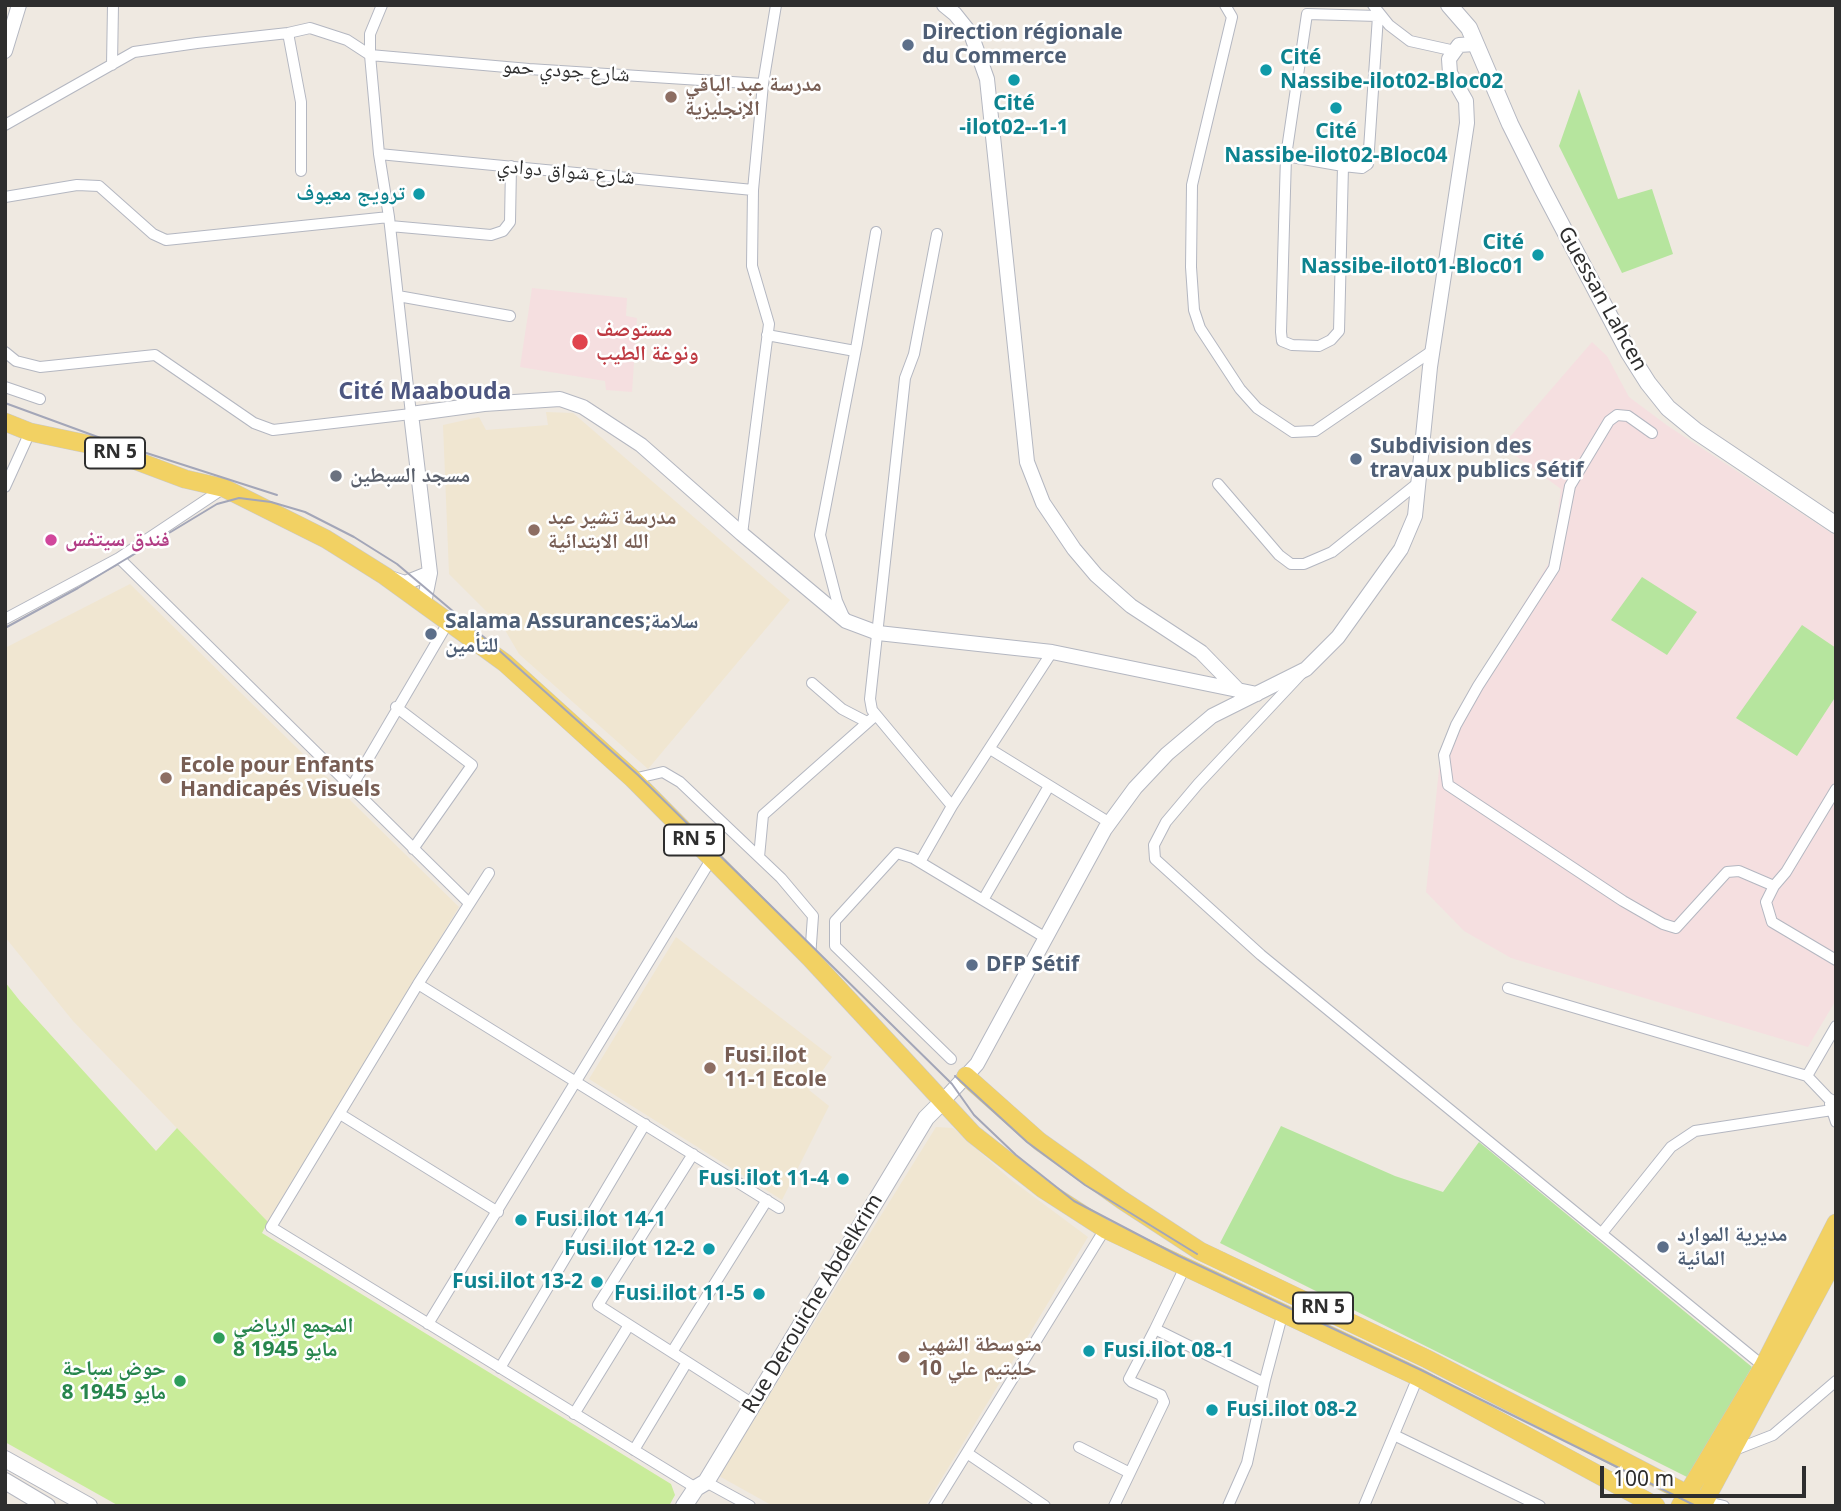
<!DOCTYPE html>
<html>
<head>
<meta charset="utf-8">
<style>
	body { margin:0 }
	#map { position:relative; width:1841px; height:1511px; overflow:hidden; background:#efe9e1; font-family:"Noto Sans",sans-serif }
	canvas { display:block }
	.frame { position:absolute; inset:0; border:7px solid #2e2e2e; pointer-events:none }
	.scale { position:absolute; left:1600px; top:1466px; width:206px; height:32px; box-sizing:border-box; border:4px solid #2e2e2e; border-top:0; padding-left:9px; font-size:21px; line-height:24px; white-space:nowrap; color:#2e2e2e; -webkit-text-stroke:5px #fff; paint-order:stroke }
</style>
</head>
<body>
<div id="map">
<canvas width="1841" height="1511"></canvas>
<div class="frame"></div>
<div class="scale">100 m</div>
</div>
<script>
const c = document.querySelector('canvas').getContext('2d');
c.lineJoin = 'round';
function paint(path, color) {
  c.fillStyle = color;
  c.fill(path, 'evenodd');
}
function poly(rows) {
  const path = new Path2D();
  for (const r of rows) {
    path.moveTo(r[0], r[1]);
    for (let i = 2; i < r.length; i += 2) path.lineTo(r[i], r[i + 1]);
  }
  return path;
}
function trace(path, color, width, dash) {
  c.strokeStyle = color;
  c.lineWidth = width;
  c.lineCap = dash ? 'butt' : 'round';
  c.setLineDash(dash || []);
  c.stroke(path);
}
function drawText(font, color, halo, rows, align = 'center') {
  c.font = font + ' "Noto Sans","Noto Naskh Arabic",sans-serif';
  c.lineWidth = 5;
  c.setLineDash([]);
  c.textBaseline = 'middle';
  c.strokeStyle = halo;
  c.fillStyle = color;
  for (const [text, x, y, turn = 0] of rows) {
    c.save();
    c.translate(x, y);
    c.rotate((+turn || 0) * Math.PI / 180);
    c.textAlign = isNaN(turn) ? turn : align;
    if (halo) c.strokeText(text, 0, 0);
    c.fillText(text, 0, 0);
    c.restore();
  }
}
const education = poly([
	[546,412,573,413,790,600,648,769,519,654,505,630,449,574,443,425,479,417,486,430,548,425],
	[130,584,459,907,268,1222,73,1021,5,937,5,648],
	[676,937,832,1057,809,1090,829,1106,782,1200,589,1079],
	[936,1127,953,1128,1010,1179,1088,1237,925,1506,773,1506,719,1476]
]);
const medical = poly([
	[532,288,627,298,626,316,637,318,632,392,606,390,605,381,520,367],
	[1592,342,1607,356,1629,397,1668,426,1836,536,1836,1000,1808,1047,1511,958,1464,931,1426,892,1441,751,1454,716,1552,558,1561,489,1502,446]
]);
const green = poly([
	[1579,89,1618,199,1652,189,1673,254,1622,273,1559,146],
	[1642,577,1697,612,1667,655,1611,620],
	[1802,625,1836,648,1836,696,1797,756,1736,718],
	[1281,1126,1395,1176,1443,1192,1479,1142,1752,1367,1689,1478,1220,1243]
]);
const pitch = poly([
	[5,982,20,1001,156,1151,177,1128,268,1222,262,1233,671,1484,675,1495,669,1506,119,1506,5,1442]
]);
const minor = poly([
	[1225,5,1232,17,1192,185,1191,267,1194,310,1200,328,1240,389,1257,408,1293,432,1315,431,1432,351],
	[1373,5,1389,25,1410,41,1455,51],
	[288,33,301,102,301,171],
	[112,65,113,5],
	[5,125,134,52,197,43,288,33,310,28,347,40,370,55,529,69,763,84],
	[379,154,753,190],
	[1286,156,1343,166,1362,168,1368,164,1378,16,1307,14,1286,156,1281,332,1282,341,1292,345,1319,346,1331,340,1339,331,1343,166],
	[5,197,77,185,99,186,153,234,166,240,389,217],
	[390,226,491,235,503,231,510,222,511,166],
	[937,234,914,354,905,378,870,699,872,710,952,806,1052,652],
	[398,296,510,316],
	[767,335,855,351],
	[5,352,16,361,40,367,155,355,254,423,273,430,411,414,389,217,379,154,370,55,370,34,382,5],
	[5,387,40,399],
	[1652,433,1628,416,1617,415,1609,421,1570,486,1554,568,1478,686,1456,725,1444,755,1448,785,1623,901,1663,924,1676,928,1727,872,1739,871,1774,886,1766,902,1772,922,1836,960],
	[1218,484,1279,555,1291,564,1304,564,1332,552,1418,483],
	[5,487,30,432],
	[742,534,769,324,752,266,753,190,763,84,776,5],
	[119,558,469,903],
	[5,619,119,558,224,488],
	[845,619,837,601,820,535,857,343,876,232],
	[1301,674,1198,784,1166,822,1154,845,1155,859,1261,955,1767,1369],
	[812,683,842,709,867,722],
	[396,707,472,765,413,849],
	[990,749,1110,823],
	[633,779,663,772,680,782,781,878,813,916,810,958],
	[351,788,449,621],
	[759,857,763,815,876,715],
	[920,862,952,806],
	[489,873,418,984,271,1227,696,1488],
	[1774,886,1786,872,1836,789],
	[983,900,1049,786],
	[418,984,779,1208],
	[1508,988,1807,1076],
	[1836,1026,1807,1076,1828,1098,1836,1102],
	[951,1059,835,946,835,921,897,853,913,858,1046,938],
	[1830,1104,1836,1122],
	[340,1114,498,1212],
	[693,1154,598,1305,753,1404],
	[1602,1233,1671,1147,1695,1131,1832,1110],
	[428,1324,712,858],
	[1155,1329,1185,1267],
	[672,1352,767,1200],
	[500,1368,645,1124],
	[574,1414,629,1325],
	[1394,1435,1540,1506],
	[1079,1447,1128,1472],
	[634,1450,687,1362],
	[1732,1451,1773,1435,1836,1381],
	[967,1453,1045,1506],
	[706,1482,750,1506],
	[1704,1501,1724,1506],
	[934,1506,1105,1229],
	[1114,1506,1164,1402,1161,1395,1132,1382,1129,1379,1155,1329,1264,1383],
	[1228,1506,1247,1463,1265,1380,1283,1312],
	[1364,1506,1418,1377]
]);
const tertiary = poly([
	[944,5,955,14,971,34,987,79,1027,462,1043,503,1074,549,1096,575,1131,606,1201,652,1239,691],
	[5,51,19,5],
	[393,579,405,583,430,573],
	[424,603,430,573,411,414,484,404,560,399,583,407,641,445,742,534,846,621,878,633,1052,652,1257,694],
	[942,1102,977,1064,1105,829,1135,788,1167,754,1212,716,1306,669,1338,637,1401,549,1415,516,1430,367,1467,123,1466,101,1450,73,1449,59,1459,45,1475,44]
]);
const secondary = poly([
	[1449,5,1469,28,1510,124,1542,188,1629,353,1648,383,1668,408,1696,431,1836,525],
	[5,1459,89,1506],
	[5,1481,47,1506],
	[684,1506,696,1488,706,1482,926,1118,942,1102]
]);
const primary = poly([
	[5,422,30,432,97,446,185,479,224,488,326,539,385,576,505,663,633,779,810,958,973,1134,1043,1189,1105,1229,1418,1377,1656,1506],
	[966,1076,1039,1141,1122,1200,1200,1251,1427,1359,1695,1498,1704,1501],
	[1680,1506,1764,1365,1836,1223],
	[1702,1506,1836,1257]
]);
const tram = poly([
	[5,403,106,440,277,495],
	[5,628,78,588,217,504,239,498,271,502,305,512,354,537,397,564,493,645,638,775,952,1084,974,1115,1016,1155,1074,1201,1179,1256,1421,1370,1696,1506],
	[955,1076,1027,1142,1085,1185,1197,1254]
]);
const markers = [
	[908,45,7,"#5c6f8a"],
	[1266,70,7,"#0f9aa8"],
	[1014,80,7,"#0f9aa8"],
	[671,97,7,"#8d6e63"],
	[1336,108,7,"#0f9aa8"],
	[419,194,7,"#0f9aa8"],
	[1538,255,7,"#0f9aa8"],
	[580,342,9,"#e0444e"],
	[1356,459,7,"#5c6f8a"],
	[336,476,7,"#6b7280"],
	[534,530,7,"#8d6e63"],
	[51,540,7,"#d1479c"],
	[431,634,7,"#5c6f8a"],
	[166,778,7,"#8d6e63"],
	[972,965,7,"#5c6f8a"],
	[710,1068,7,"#8d6e63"],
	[843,1179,7,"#0f9aa8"],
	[521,1220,7,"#0f9aa8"],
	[1663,1247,7,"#5c6f8a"],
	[709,1249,7,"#0f9aa8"],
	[597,1282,7,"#0f9aa8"],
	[759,1294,7,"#0f9aa8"],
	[219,1338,7,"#2e9e5b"],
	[1089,1351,7,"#0f9aa8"],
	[904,1357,7,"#8d6e63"],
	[180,1381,7,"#2e9e5b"],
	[1212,1410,7,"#0f9aa8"]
];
const shields = [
	[115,453,60],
	[694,840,60],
	[1323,1308,60]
];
const shieldNames = [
	["RN 5",115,453],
	["RN 5",694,840],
	["RN 5",1323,1308]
];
const serviceNames = [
	["Direction régionale",922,33],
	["du Commerce",922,57],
	["Subdivision des",1370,447],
	["travaux publics Sétif",1370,471],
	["Salama Assurances;سلامة",445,622],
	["للتأمين",445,646],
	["DFP Sétif",986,965],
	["مديرية الموارد",1677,1235],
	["المائية",1677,1259]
];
const cultureNames = [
	["Cité",1280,58,"left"],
	["Nassibe-ilot02-Bloc02",1280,82,"left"],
	["Cité",1014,104,"center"],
	["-ilot02--1-1",1014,128,"center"],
	["Cité",1336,132,"center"],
	["Nassibe-ilot02-Bloc04",1336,156,"center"],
	["ترويج معيوف",405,194],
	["Cité",1524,243],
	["Nassibe-ilot01-Bloc01",1524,267],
	["Fusi.ilot 11-4",829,1179],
	["Fusi.ilot 14-1",535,1220,"left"],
	["Fusi.ilot 12-2",695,1249],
	["Fusi.ilot 13-2",583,1282],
	["Fusi.ilot 11-5",745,1294],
	["Fusi.ilot 08-1",1103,1351,"left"],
	["Fusi.ilot 08-2",1226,1410,"left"]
];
const streetNames = [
	["شارع جودي حمو",566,71,4],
	["شارع شواق دوادي",566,172,5],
	["Guessan Lahcen",1602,299,61],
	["Rue Derouiche Abdelkrim",813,1304,-59]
];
const educationNames = [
	["مدرسة عبد الباقي",685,85],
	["الإنجليزية",685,109],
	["مدرسة تشير عبد",548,518],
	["الله الابتدائية",548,542],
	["Ecole pour Enfants",180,766],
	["Handicapés Visuels",180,790],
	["Fusi.ilot",724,1056],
	["11-1 Ecole",724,1080],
	["متوسطة الشهيد",918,1345],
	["حليتيم علي 10",918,1369]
];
const healthNames = [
	["مستوصف",596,330],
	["ونوغة الطيب",596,354]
];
const worshipNames = [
	["مسجد السبطين",350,476]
];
const hotelNames = [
	["فندق سيتفس",65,540]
];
const leisureNames = [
	["المجمع الرياضي",233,1326],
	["8 مايو 1945",233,1350],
	["حوض سباحة",166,1369,"right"],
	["8 مايو 1945",166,1393,"right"]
];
const neighbourhoodNames = [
	["Cité Maabouda",425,392]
];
paint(education, '#f0e6d1');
paint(medical, '#f5dfe0');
paint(green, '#b6e59e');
paint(pitch, '#c9ec9a');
trace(minor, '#b4b7c1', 12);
trace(tertiary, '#b4b7c1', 16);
trace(secondary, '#b4b7c1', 18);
trace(primary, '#c9c9c9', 19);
trace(minor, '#fff', 10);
trace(tertiary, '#fff', 14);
trace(secondary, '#fff', 16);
trace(primary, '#f2d163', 18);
trace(tram, '#a3a6b8', 2);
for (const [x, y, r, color] of markers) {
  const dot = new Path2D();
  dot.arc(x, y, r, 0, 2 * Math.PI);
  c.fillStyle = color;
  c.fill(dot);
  trace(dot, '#fff', 2.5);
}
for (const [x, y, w] of shields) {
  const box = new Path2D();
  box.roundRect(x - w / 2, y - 15.5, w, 31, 5);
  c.fillStyle = '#fff';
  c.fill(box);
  trace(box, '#2e2e2e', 2);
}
drawText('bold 19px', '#2e2e2e', null, shieldNames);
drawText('bold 21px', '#4e5e75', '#fff', serviceNames, 'left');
drawText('bold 21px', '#0d838f', '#fff', cultureNames, 'right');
drawText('21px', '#2e2e2e', '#fff', streetNames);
drawText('bold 21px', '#785e54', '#fff', educationNames, 'left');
drawText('bold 21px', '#be3a42', '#fff', healthNames, 'left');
drawText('bold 21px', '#5b616d', '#fff', worshipNames, 'left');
drawText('bold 21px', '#b23c85', '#fff', hotelNames, 'left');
drawText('bold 21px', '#27864d', '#fff', leisureNames, 'left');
drawText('bold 23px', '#4d5680', '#fff', neighbourhoodNames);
</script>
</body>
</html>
